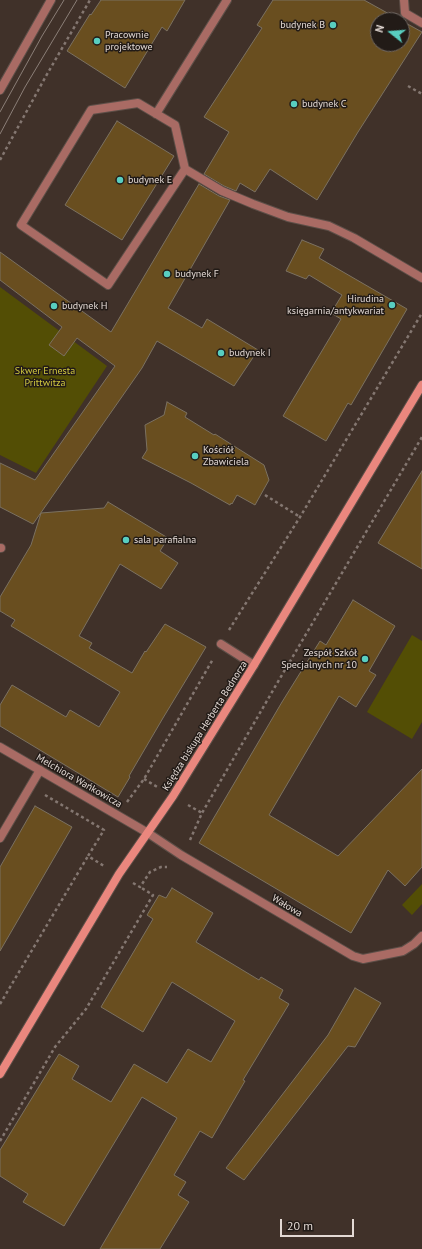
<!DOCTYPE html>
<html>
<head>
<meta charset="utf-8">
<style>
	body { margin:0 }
	#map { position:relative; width:422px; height:1249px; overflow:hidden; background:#403129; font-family:"PT Sans",sans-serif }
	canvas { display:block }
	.north { position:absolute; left:370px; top:12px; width:40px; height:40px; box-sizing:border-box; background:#221b17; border:1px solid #6f6763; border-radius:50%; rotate:287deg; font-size:11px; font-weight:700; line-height:16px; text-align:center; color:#e3d9d4 }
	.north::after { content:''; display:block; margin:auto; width:14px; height:18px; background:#58cec0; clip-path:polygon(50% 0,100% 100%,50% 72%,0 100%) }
	.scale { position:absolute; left:280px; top:1219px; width:74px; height:18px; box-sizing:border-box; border:2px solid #e3d9d4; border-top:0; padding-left:5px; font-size:12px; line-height:14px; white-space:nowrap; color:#e3d9d4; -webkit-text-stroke:3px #221b17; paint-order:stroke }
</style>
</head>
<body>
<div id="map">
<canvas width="422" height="1249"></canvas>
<div class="north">N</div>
<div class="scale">20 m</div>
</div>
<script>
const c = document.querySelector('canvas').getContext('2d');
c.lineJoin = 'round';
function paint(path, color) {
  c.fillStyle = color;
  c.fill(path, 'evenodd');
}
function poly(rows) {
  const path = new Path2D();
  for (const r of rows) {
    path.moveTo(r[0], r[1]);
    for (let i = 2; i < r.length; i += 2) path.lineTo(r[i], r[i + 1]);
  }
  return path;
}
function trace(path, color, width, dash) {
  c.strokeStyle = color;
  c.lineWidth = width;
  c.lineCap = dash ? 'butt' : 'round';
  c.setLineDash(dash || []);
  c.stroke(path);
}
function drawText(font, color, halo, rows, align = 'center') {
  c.font = font + ' "PT Sans",sans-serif';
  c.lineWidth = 3;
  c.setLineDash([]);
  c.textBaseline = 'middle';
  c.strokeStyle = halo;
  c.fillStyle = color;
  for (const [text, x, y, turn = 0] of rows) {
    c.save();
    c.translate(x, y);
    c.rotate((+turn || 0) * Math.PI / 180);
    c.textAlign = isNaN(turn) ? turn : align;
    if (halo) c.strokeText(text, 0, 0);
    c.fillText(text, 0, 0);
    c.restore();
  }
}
const green = poly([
	[0,287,107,366,36,473,0,455],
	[412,635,422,641,422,722,412,739,367,712],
	[422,884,422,904,412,915,402,905]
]);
const building = poly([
	[101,0,185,0,167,31,162,27,125,88,67,51,90,14,91,15,101,0],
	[273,0,364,0,400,20,378,20,378,44,402,44,402,21,422,32,358,132,317,200,270,169,255,192,240,183,236,191,224,186,204,174,229,132,204,117,262,28,257,25,273,0],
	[117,121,174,156,122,240,65,205,117,121],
	[199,184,219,196,230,200,168,308,202,328,207,319,258,350,234,386,157,341,142,368,33,524,0,507,0,463,35,480,115,366,77,338,64,356,49,345,62,327,0,280,0,252,111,332,199,184],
	[302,240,324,249,319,258,407,309,351,405,348,403,326,441,283,416,341,319,331,313,342,295,309,275,306,279,286,271,302,240],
	[167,402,187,413,185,417,214,435,215,434,264,465,269,480,255,505,237,495,232,504,231,503,230,505,191,483,142,458,147,450,145,425,164,415,167,402],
	[422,471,422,569,378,543,422,471],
	[108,502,168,538,160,551,178,563,161,589,120,564,79,636,92,643,89,648,132,673,145,651,146,652,165,624,206,647,163,718,129,776,130,777,118,797,0,726,0,705,12,685,66,717,70,710,99,727,120,692,11,626,15,620,0,611,0,597,31,545,41,513,104,508,108,502],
	[353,600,395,626,369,671,376,675,356,707,339,696,269,815,338,856,422,769,422,867,405,886,388,870,351,933,199,843,282,702,320,641,326,645,353,600],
	[35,806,72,827,0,951,0,867,35,806],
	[172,888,213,913,196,942,259,980,261,977,283,990,279,998,289,1004,243,1080,245,1081,212,1138,200,1131,174,1175,186,1182,178,1195,189,1202,160,1249,100,1249,177,1118,142,1097,64,1226,23,1202,28,1194,0,1176,0,1150,59,1054,79,1066,72,1079,111,1102,134,1064,167,1083,188,1049,211,1062,235,1021,172,982,143,1032,101,1007,153,919,147,915,159,895,166,898,172,888],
	[355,988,381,1003,355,1047,348,1046,244,1180,226,1168,328,1035,355,988]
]);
const path = poly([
	[408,86,422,94],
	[0,160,46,76,90,0],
	[265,495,300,517],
	[229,630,300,517,422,313],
	[144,779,159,788],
	[45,795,104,830,88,856,104,866],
	[127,802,144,779,213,659],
	[188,805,202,813],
	[190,840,202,813,279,680,422,437],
	[133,883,140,887,150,872,161,867,167,867],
	[0,1004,88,856],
	[0,1141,55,1047,86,1009,153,895,140,887]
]);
const lane = poly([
	[404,0,405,13,422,23],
	[156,114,227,0],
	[185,169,108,285,21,225,91,110,138,103,175,125,185,169,222,191,253,204,288,217,329,226,354,238,422,278],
	[0,548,1,548],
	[221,644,254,665],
	[0,838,40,770]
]);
const street = poly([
	[0,90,51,0],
	[0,747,148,833,181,855,353,956,363,959,403,951,414,944,422,936]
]);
const secondary = poly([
	[0,1074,119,874,173,796,254,665,422,385]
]);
const tram = poly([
	[0,112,42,36,64,0],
	[0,134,25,87,77,0]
]);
const markers = [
	[333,25,4,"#58cec0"],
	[97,41,4,"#58cec0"],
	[294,104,4,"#58cec0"],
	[120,180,4,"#58cec0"],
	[167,274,4,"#58cec0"],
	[392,305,4,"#58cec0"],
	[54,306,4,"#58cec0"],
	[221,353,4,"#58cec0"],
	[195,456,4,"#58cec0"],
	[126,540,4,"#58cec0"],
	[365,659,4,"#58cec0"]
];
const poiNames = [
	["budynek B",325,25,"right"],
	["Pracownie",105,35],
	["projektowe",105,47],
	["budynek C",302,104],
	["budynek E",128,180],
	["budynek F",175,274],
	["Hirudina",384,299,"right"],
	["księgarnia/antykwariat",384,311,"right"],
	["budynek H",62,306],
	["budynek I",229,353],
	["Kościół",203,450],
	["Zbawiciela",203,462],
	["sala parafialna",134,540],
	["Zespół Szkół",357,653,"right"],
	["Specjalnych nr 10",357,665,"right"]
];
const parkNames = [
	["Skwer Ernesta",45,371],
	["Prittwitza",45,383]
];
const streetNames = [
	["Księdza biskupa Herberta Bednorza",205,726,-58],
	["Melchiora Wańkowicza",79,781,30],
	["Wałowa",287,906,31]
];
paint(green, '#534e05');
paint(building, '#694e1f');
trace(building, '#7b7161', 1);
trace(lane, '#5d4f48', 10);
trace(street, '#5d4f48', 10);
trace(secondary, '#5d4f48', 10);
trace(path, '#847771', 2.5, [3, 3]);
trace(lane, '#a96b64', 8);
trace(street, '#a96b64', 8);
trace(secondary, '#ea877e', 8);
trace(tram, '#8b7f78', 1);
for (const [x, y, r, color] of markers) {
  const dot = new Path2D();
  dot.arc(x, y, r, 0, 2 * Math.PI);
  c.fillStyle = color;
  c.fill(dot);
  trace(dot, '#221b17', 1.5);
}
drawText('10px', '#e3d9d4', '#221b17', poiNames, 'left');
drawText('10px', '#d0c73f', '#221b17', parkNames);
drawText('10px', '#e3d9d4', '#221b17', streetNames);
</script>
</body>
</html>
